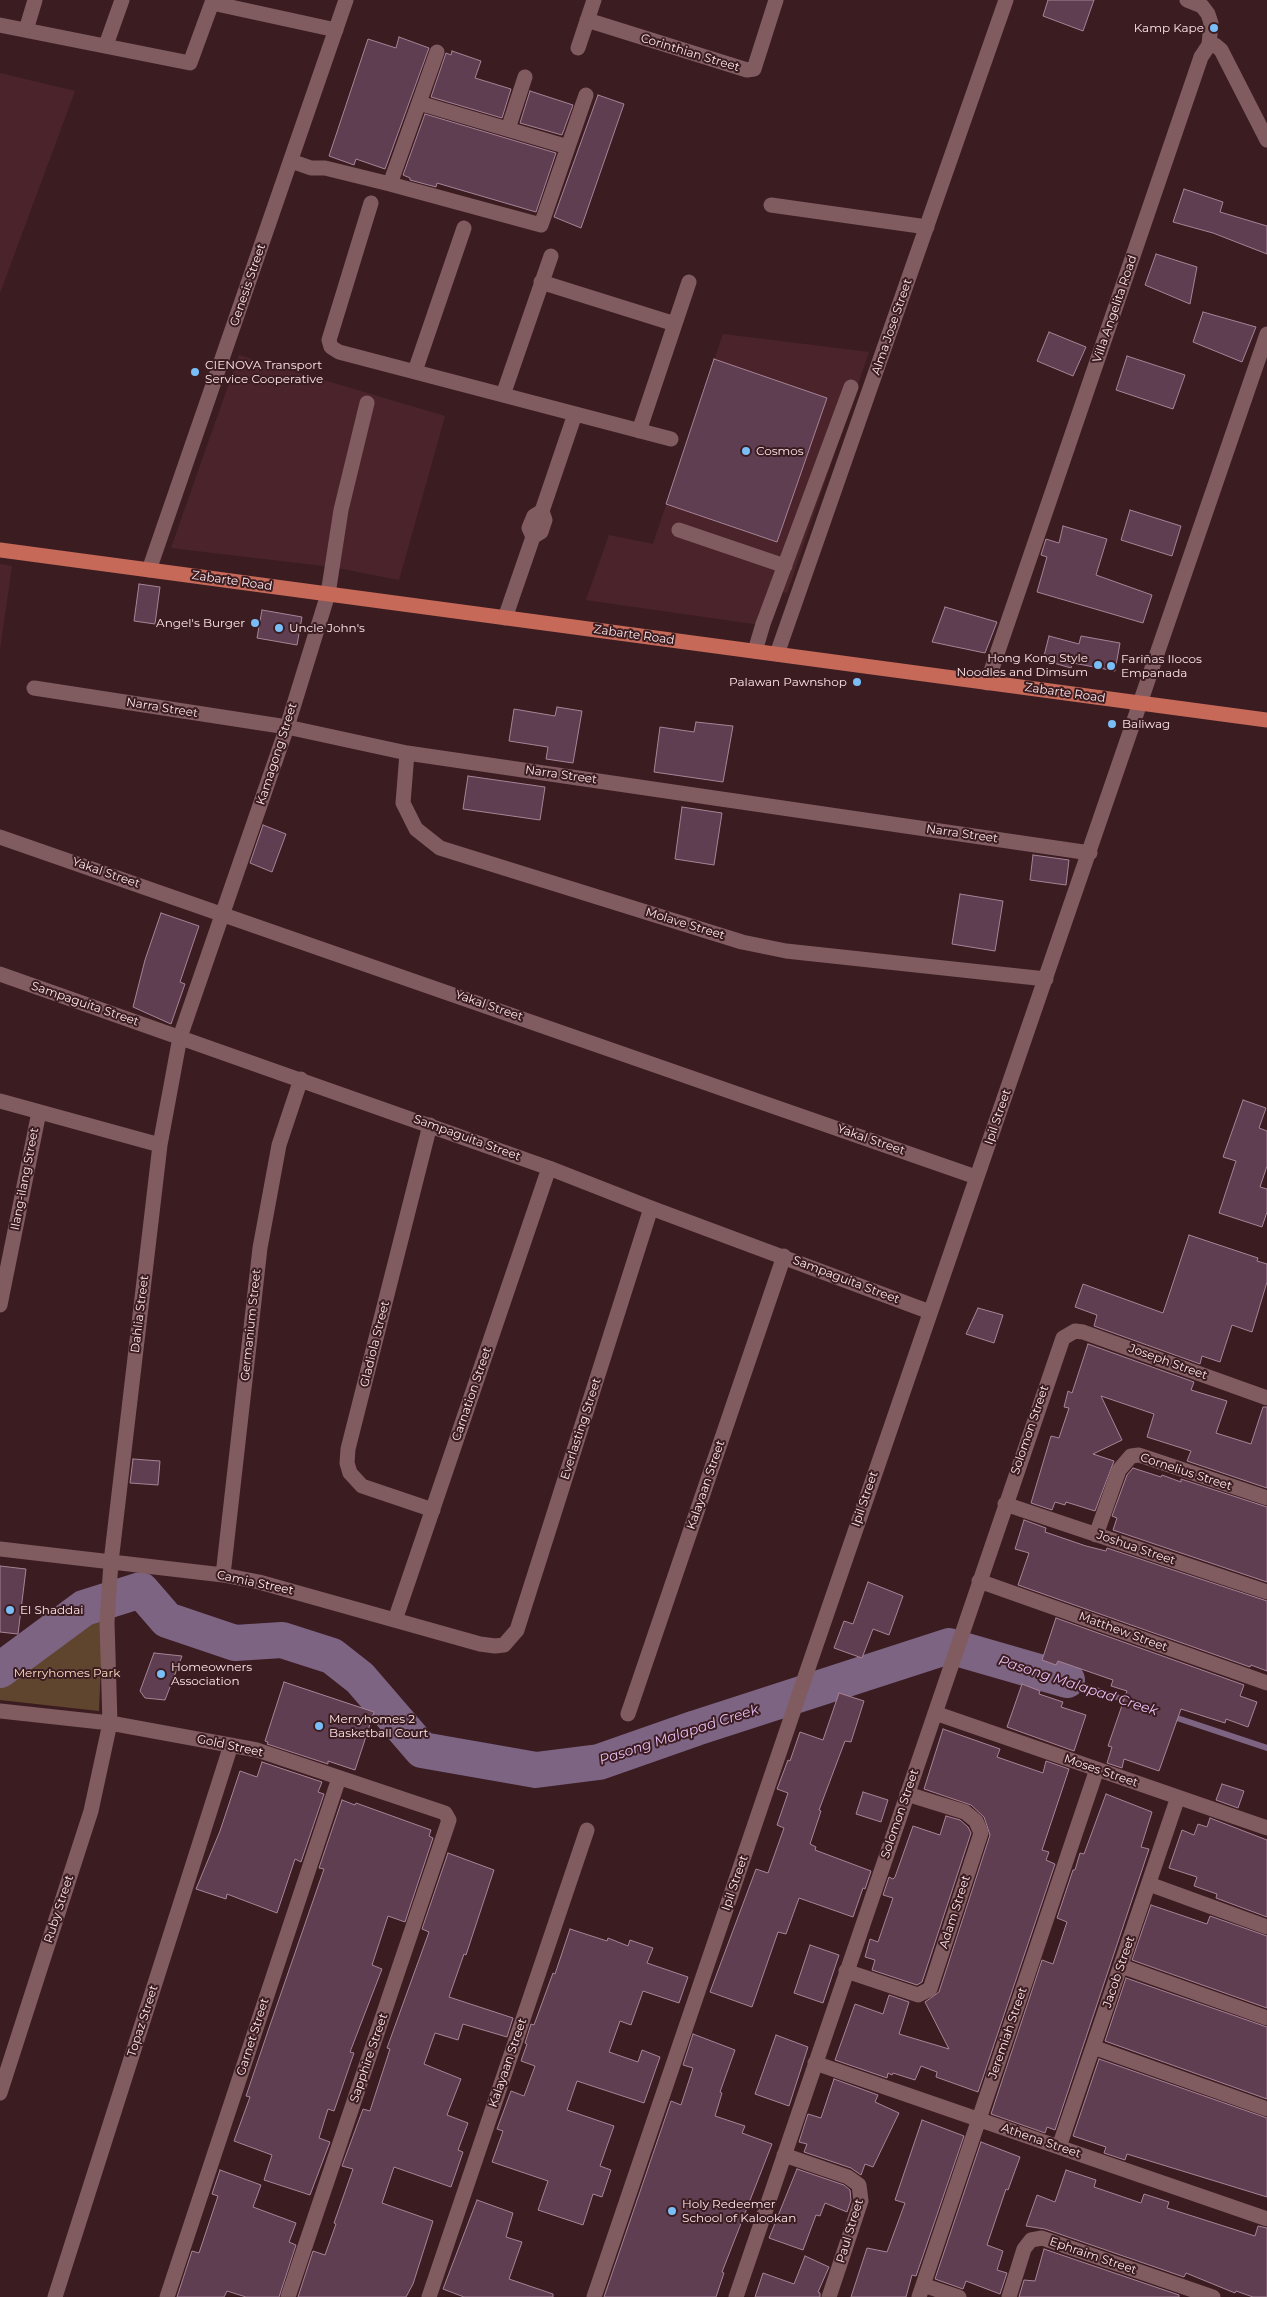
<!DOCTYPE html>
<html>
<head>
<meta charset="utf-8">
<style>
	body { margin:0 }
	canvas { display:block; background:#3b1c21 }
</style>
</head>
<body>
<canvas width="1267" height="2297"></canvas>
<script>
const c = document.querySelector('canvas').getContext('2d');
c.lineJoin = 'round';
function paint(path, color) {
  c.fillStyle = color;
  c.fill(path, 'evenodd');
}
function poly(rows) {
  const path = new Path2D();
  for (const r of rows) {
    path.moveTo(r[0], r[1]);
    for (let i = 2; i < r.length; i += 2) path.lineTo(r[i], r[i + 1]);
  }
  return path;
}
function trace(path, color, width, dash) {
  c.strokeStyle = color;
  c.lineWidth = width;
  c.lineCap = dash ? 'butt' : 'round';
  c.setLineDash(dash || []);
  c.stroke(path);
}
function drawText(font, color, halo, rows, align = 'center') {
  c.font = font + ' Montserrat,sans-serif';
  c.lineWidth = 4;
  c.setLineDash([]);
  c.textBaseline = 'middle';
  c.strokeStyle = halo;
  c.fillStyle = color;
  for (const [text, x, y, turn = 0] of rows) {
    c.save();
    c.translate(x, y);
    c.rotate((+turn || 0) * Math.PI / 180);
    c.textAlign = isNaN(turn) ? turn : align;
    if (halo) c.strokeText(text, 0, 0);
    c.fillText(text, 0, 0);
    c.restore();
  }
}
const built = poly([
	[0,73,75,91,0,293],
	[723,334,869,352,787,593,779,591,768,626,586,600,609,535,653,544],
	[239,355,445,416,399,580,332,567,171,548],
	[0,564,12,566,0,649]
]);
const green = poly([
	[103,1614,99,1711,0,1700,0,1676,9,1676,83,1617]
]);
const stream = poly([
	[1067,1680,1131,1702],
	[1171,1716,1267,1748]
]);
const river = poly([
	[0,1670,84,1608,141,1590,167,1620,235,1643,282,1640,332,1656,360,1678,422,1750,536,1770,599,1762,696,1728,949,1646,1067,1680]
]);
const building = poly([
	[1048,0,1094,0,1083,31,1043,16,1048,0],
	[399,37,429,48,385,169,356,159,354,165,329,156,368,39,396,48,399,37],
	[452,51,481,61,475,78,511,89,502,118,431,97,446,53,451,55,452,51],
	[530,91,573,105,562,135,520,123,530,91],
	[598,95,624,104,581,228,554,217,598,95],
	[425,114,556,153,536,212,437,183,436,187,410,180,410,178,403,175,425,114],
	[1184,189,1223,202,1220,212,1267,226,1267,254,1213,233,1173,222,1184,189],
	[1156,254,1197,267,1190,304,1145,285,1156,254],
	[1203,312,1256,327,1242,362,1193,342,1203,312],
	[1049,332,1086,347,1073,376,1037,361,1049,332],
	[1127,356,1185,375,1173,409,1116,390,1127,356],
	[714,359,827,398,777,542,666,504,714,359],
	[1130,510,1181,526,1172,556,1121,540,1130,510],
	[1063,526,1107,539,1096,575,1152,595,1143,623,1037,592,1047,557,1041,555,1046,539,1059,543,1063,526],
	[139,584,160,587,155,624,134,621,139,584],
	[945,607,997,622,985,653,932,642,945,607],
	[262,610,302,617,297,645,257,638,262,610],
	[1049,636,1079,644,1081,636,1120,643,1115,671,1073,663,1071,668,1043,660,1049,636],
	[557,707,582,711,573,763,546,759,548,747,509,741,514,709,555,716,557,707],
	[696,722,733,726,723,782,654,772,660,727,694,732,696,722],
	[468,776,545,787,540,820,463,809,468,776],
	[682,807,722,813,714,865,675,859,682,807],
	[263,825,286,834,272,872,250,863,263,825],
	[1033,855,1069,860,1066,885,1030,880,1033,855],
	[960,894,1003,901,995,951,952,944,960,894],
	[161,913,199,926,180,982,185,984,171,1024,133,1007,145,960,161,913],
	[1243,1100,1266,1108,1259,1128,1267,1131,1267,1166,1260,1187,1267,1189,1267,1212,1262,1227,1219,1213,1236,1161,1223,1157,1243,1100],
	[1189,1235,1258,1258,1257,1261,1267,1264,1267,1282,1252,1332,1232,1325,1220,1362,1202,1356,1200,1364,1094,1326,1097,1315,1075,1307,1083,1284,1163,1313,1189,1235],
	[978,1308,1003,1315,994,1343,966,1334,978,1308],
	[1088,1344,1194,1382,1191,1390,1227,1401,1216,1433,1251,1444,1263,1407,1267,1407,1267,1488,1187,1461,1191,1451,1147,1437,1154,1414,1101,1396,1122,1440,1093,1454,1114,1461,1095,1511,1066,1502,1065,1505,1055,1502,1052,1510,1031,1503,1051,1436,1059,1438,1069,1408,1064,1407,1068,1391,1072,1393,1088,1344],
	[133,1459,160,1461,158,1485,130,1483,133,1459],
	[1133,1468,1161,1477,1162,1475,1181,1482,1181,1479,1267,1507,1267,1582,1113,1530,1117,1518,1112,1516,1127,1475,1133,1468],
	[1024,1520,1046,1528,1045,1532,1086,1546,1106,1551,1107,1548,1267,1601,1267,1671,1251,1665,1250,1667,1018,1585,1029,1553,1015,1549,1024,1520],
	[0,1566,26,1569,18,1634,0,1632,0,1566],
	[868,1582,903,1596,889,1635,873,1629,862,1658,834,1648,844,1621,853,1624,868,1582],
	[1056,1618,1244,1685,1240,1696,1257,1702,1248,1727,1226,1719,1225,1723,1181,1709,1159,1771,1124,1759,1122,1768,1107,1763,1112,1747,1108,1746,1127,1691,1111,1686,1113,1680,1058,1661,1056,1665,1042,1660,1056,1618],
	[154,1653,182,1656,165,1700,145,1698,140,1691,154,1653],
	[284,1682,374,1712,355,1770,328,1761,328,1764,267,1744,268,1742,265,1741,284,1682],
	[1022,1684,1040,1691,1039,1694,1063,1702,1061,1707,1086,1715,1074,1751,1007,1727,1022,1684],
	[839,1693,864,1701,851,1742,845,1741,819,1810,821,1811,810,1844,816,1847,815,1850,871,1871,865,1889,863,1888,853,1917,799,1898,786,1934,778,1932,752,2007,710,1992,756,1869,768,1873,784,1828,777,1825,788,1793,777,1789,788,1760,790,1761,800,1732,823,1740,839,1693],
	[943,1729,1000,1749,997,1757,1043,1773,1046,1761,1069,1769,1042,1850,1049,1852,1046,1860,1055,1864,978,2092,936,2077,937,2072,921,2066,915,2080,893,2073,892,2075,888,2073,887,2078,835,2060,855,2004,883,2014,889,1995,909,2002,899,2034,949,2049,925,2002,939,1992,990,1835,984,1817,971,1805,924,1789,943,1729],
	[262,1762,322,1782,318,1792,324,1794,301,1862,295,1859,277,1913,227,1894,226,1899,196,1889,220,1831,240,1771,257,1777,262,1762],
	[1222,1784,1244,1791,1238,1808,1216,1800,1222,1784],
	[863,1792,888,1800,881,1822,856,1814,863,1792],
	[1106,1794,1152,1812,1141,1847,1149,1849,1055,2130,1047,2127,1045,2133,991,2114,1042,1960,1053,1964,1067,1922,1057,1918,1073,1870,1075,1870,1080,1853,1084,1854,1106,1794],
	[342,1800,355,1805,356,1803,431,1830,429,1836,433,1838,405,1922,388,1916,372,1965,382,1969,350,2052,354,2053,334,2111,328,2109,319,2138,330,2142,310,2195,264,2180,272,2155,234,2141,250,2097,246,2096,269,2028,324,1869,319,1868,342,1800],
	[946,1816,960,1820,968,1827,971,1833,922,1982,917,1985,872,1970,875,1960,865,1957,870,1939,878,1942,893,1898,883,1895,889,1877,893,1879,895,1877,913,1826,940,1835,946,1816],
	[1210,1818,1267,1840,1267,1917,1216,1898,1217,1894,1194,1886,1197,1877,1169,1868,1182,1830,1194,1835,1198,1824,1207,1827,1210,1818],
	[448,1853,494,1870,466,1955,464,1954,449,1997,513,2018,507,2037,463,2024,458,2040,435,2033,424,2064,461,2079,447,2115,468,2123,458,2150,463,2152,451,2187,394,2167,382,2203,433,2221,413,2284,406,2297,298,2297,313,2251,325,2255,336,2224,334,2223,353,2169,342,2166,363,2109,370,2111,390,2049,387,2048,429,1932,422,1929,448,1853],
	[1151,1905,1207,1924,1210,1916,1267,1936,1267,2008,1132,1960,1151,1905],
	[570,1929,607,1941,608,1938,628,1946,630,1940,653,1948,647,1963,688,1977,679,2003,643,1991,631,2025,620,2021,609,2052,638,2062,642,2050,660,2057,644,2103,577,2081,567,2110,614,2126,600,2166,611,2170,602,2197,593,2194,583,2225,538,2210,548,2181,492,2162,503,2131,497,2129,511,2091,524,2096,535,2066,521,2061,527,2044,525,2043,531,2024,534,2025,553,1973,555,1974,570,1929],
	[810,1945,839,1955,823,2003,794,1993,810,1945],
	[1126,1978,1267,2027,1267,2099,1105,2041,1126,1978],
	[693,2034,735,2050,720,2092,722,2093,715,2116,745,2126,742,2133,772,2144,722,2272,724,2273,716,2297,604,2297,671,2101,681,2105,693,2068,683,2065,693,2034],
	[776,2035,808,2047,789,2106,755,2094,776,2035],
	[1099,2059,1267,2118,1267,2197,1127,2154,1125,2160,1104,2153,1106,2147,1073,2136,1099,2059],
	[834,2079,878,2095,875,2102,899,2113,873,2167,865,2164,861,2175,851,2168,804,2152,807,2144,799,2142,808,2114,821,2118,834,2079],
	[922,2120,964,2136,916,2276,912,2275,906,2297,851,2297,867,2248,887,2252,905,2203,895,2200,922,2120],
	[981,2142,1020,2157,1008,2190,1006,2189,987,2245,1003,2251,997,2270,1007,2273,1000,2294,966,2281,963,2289,935,2279,981,2142],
	[797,2169,844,2185,850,2190,851,2200,847,2212,825,2203,820,2216,816,2215,803,2250,769,2238,797,2169],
	[220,2170,261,2185,253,2207,296,2223,289,2242,296,2245,279,2297,246,2297,227,2291,224,2297,177,2297,192,2251,199,2253,218,2196,212,2194,220,2170],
	[1066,2170,1096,2180,1094,2187,1141,2203,1144,2194,1169,2202,1167,2208,1255,2236,1258,2226,1267,2228,1267,2297,1253,2297,1236,2291,1235,2293,1186,2273,1184,2277,1045,2229,1026,2226,1037,2195,1055,2202,1066,2170],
	[477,2200,513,2213,506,2237,522,2242,509,2279,553,2294,553,2297,464,2297,443,2289,477,2200],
	[1044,2249,1179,2295,1179,2297,1019,2297,1024,2280,1035,2281,1044,2249],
	[805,2256,829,2267,818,2292,820,2293,820,2297,755,2297,763,2273,794,2284,805,2256]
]);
const minor = poly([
	[1187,0,1202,6,1208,14,1211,23,1209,45],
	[212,3,336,30],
	[587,20,747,70,754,69,776,0],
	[0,25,190,63,213,0],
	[26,30,35,0],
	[106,45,122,0],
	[1209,45,1215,45,1221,50,1267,140],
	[578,48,594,0],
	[419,103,568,147],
	[508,129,525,77],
	[291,161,311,168,325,168,390,184,541,225,586,95],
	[390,184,437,52],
	[371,203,329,340,331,347,339,352,671,439],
	[771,205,927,227],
	[541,282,675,324],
	[415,371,464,228],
	[503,395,551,256],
	[639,431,689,282],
	[679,530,785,566],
	[533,537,541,532,545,520,542,511,575,414],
	[149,570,346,0],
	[505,618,533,537,529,528,534,516,542,511],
	[755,651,763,624,851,387],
	[777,654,1006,0],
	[987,683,1201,57,1209,45],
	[34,688,287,727,407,753,1090,853],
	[407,753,403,803,416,829,440,848,742,942,786,951,1046,979],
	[0,837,976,1177],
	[0,974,549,1168,651,1208,930,1312],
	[0,1101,160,1145],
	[430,1125,348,1449,347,1463,350,1473,362,1486,433,1510],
	[0,1305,39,1112],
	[1005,1504,1267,1592],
	[1096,1535,1119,1470,1131,1456,1139,1455,1267,1498],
	[0,1549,223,1575,259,1582,480,1644,495,1646,504,1645,517,1630,651,1208],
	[223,1575,260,1248,279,1145,301,1079],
	[979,1581,1267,1683],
	[395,1620,549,1168],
	[0,1711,110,1723,257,1750,445,1813,449,1820,288,2297],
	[935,1713,1267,1828],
	[628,1714,784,1256],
	[1149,1884,1267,1927],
	[1121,1966,1267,2018],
	[846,1971,918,1995,930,1989,981,1833,976,1821,965,1812,907,1794],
	[1093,2047,1267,2109],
	[815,2063,1267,2219],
	[0,2093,91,1811,110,1723,107,1622,111,1562,160,1145,180,1037,287,727,328,594,341,510,367,403],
	[1059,2147,1178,1797],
	[784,2155,848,2177,859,2185,861,2201,829,2297],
	[923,2285,959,2297],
	[55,2297,231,1745],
	[167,2297,339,1778],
	[429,2297,587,1830],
	[594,2297,805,1677,1267,334],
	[736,2297,1063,1338,1075,1331,1083,1332,1267,1398],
	[919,2297,1097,1769],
	[1009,2297,1024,2249,1031,2240,1042,2238,1213,2297]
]);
const major = poly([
	[0,550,1267,720]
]);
const markers = [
	[1214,28,5,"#7abef8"],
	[195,372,5,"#7abef8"],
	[746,451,5,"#7abef8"],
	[255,623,5,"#7abef8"],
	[279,628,5,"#7abef8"],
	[1098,665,5,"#7abef8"],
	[1111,666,5,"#7abef8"],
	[857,682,5,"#7abef8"],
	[1112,724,5,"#7abef8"],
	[10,1610,5,"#7abef8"],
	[161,1674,5,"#7abef8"],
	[319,1726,5,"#7abef8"],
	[672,2211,5,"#7abef8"]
];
const poiNames = [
	["Kamp Kape",1204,28,"right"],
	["CIENOVA Transport",205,365],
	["Service Cooperative",205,379],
	["Cosmos",756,451],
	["Angel's Burger",245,623,"right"],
	["Uncle John's",289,628],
	["Hong Kong Style",1088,658,"right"],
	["Noodles and Dimsum",1088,672,"right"],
	["Fariñas Ilocos",1121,659],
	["Empanada",1121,673],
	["Palawan Pawnshop",847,682,"right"],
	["Baliwag",1122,724],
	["El Shaddai",20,1610],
	["Homeowners",171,1667],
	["Association",171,1681],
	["Merryhomes 2",329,1719],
	["Basketball Court",329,1733],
	["Holy Redeemer",682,2204],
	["School of Kalookan",682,2218]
];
const streetNames = [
	["Corinthian Street",690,53,17],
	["Genesis Street",248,285,-71],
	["Villa Angelita Road",1115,309,-71],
	["Alma Jose Street",892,327,-71],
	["Zabarte Road",232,581,8],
	["Zabarte Road",634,635,8],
	["Zabarte Road",1065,693,8],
	["Narra Street",162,708,9],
	["Kamagong Street",277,754,-72],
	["Narra Street",561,775,8],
	["Narra Street",962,834,8],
	["Yakal Street",106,873,19],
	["Molave Street",685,924,17],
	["Sampaguita Street",85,1004,19],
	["Yakal Street",489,1006,19],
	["Ipil Street",998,1117,-71],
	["Sampaguita Street",467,1138,20],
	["Yakal Street",871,1140,19],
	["Ilang-ilang Street",25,1179,-79],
	["Sampaguita Street",846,1280,21],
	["Dahlia Street",140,1314,-83],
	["Germanium Street",251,1325,-84],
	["Gladiola Street",375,1344,-76],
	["Joseph Street",1168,1362,20],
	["Carnation Street",472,1394,-71],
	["Everlasting Street",581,1429,-72],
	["Solomon Street",1030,1430,-71],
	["Cornelius Street",1186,1472,18],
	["Kalayaan Street",706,1485,-71],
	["Ipil Street",865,1499,-71],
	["Joshua Street",1136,1548,19],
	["Camia Street",255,1583,12],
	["Matthew Street",1123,1632,20],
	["Gold Street",230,1746,12],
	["Moses Street",1101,1771,19],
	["Solomon Street",900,1814,-71],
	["Ipil Street",735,1883,-71],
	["Ruby Street",59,1909,-72],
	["Adam Street",955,1912,-72],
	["Jacob Street",1119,1972,-71],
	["Topaz Street",143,2021,-72],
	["Jeremiah Street",1008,2033,-71],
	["Garnet Street",253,2037,-72],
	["Sapphire Street",369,2058,-71],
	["Kalayaan Street",508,2063,-71],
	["Athena Street",1041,2141,19],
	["Paul Street",850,2231,-73],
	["Ephraim Street",1093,2256,19]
];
const parkNames = [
	["Merryhomes Park",67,1673]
];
const waterNames = [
	["Pasong Malapad Creek",1078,1686,18],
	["Pasong Malapad Creek",679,1735,-18]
];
paint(built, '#4b242b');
paint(green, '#60452e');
trace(stream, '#7d6483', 6);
trace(river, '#7d6483', 36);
paint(building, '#603e51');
trace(building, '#a68396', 1);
trace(minor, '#805b60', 15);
trace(major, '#c66958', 15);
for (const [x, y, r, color] of markers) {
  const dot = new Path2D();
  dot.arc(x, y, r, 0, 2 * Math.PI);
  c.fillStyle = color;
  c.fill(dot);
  trace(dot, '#3b1c21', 2);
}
drawText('12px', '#fce5e8', '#3b1c21', poiNames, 'left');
drawText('12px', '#fce5e8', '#3b1c21', streetNames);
drawText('12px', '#fddcc1', '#3b1c21', parkNames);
drawText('italic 14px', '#e9bef3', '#3b1c21', waterNames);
</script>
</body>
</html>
